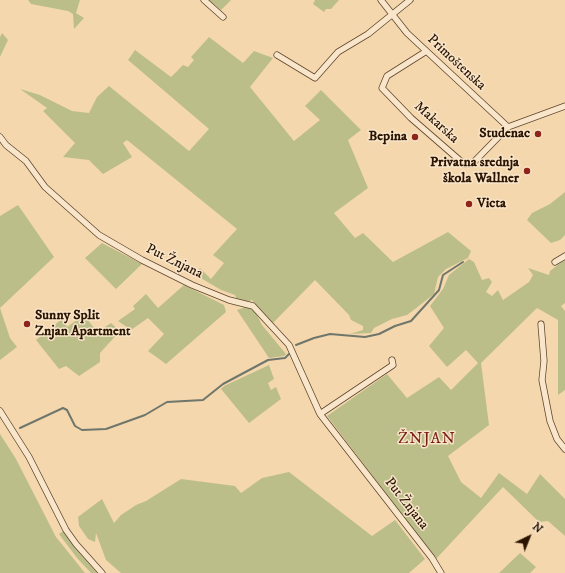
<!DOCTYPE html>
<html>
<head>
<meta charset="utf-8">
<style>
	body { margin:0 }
	#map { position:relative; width:565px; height:573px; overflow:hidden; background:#f5d7ae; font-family:"IM FELL DW Pica",serif }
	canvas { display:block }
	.north { position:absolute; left:509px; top:517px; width:40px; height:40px; -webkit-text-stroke:3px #f8e5ca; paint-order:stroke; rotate:43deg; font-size:11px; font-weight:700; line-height:16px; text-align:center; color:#2a1400 }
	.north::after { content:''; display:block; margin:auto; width:14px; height:18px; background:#2a1400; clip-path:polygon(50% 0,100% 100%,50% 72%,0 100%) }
</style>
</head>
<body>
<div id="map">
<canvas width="565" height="573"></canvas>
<div class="north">N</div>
</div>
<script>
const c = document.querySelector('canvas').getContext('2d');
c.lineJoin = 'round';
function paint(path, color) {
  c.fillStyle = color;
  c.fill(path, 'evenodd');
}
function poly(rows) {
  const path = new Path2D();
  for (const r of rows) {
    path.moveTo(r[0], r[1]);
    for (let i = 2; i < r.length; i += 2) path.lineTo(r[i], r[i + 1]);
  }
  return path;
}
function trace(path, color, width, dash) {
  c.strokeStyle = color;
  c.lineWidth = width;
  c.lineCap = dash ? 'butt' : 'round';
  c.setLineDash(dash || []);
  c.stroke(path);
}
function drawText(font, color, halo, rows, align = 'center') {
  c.font = font + ' "IM FELL DW Pica",serif';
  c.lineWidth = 3;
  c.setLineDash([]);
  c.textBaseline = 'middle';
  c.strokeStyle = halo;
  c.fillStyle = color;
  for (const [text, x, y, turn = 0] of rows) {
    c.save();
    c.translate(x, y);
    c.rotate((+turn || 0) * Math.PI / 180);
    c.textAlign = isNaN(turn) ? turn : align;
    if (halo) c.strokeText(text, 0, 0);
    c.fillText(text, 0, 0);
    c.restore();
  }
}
const green = poly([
	[28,0,80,0,76,13,84,18,74,29,73,14,68,11,31,4],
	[209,0,231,0,221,10],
	[315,0,339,0,331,9,326,9,324,12,313,4],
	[2,33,8,40,0,57,0,37],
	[209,37,243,63,254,51,273,58,250,87,294,141,320,120,305,106,321,90,361,130,348,140,368,188,334,213,355,238,363,233,393,262,448,232,471,251,468,258,446,269,438,277,434,294,415,309,407,315,392,319,374,328,371,333,350,334,363,330,363,326,351,320,349,315,315,280,272,324,252,300,247,302,237,300,235,295,221,290,194,274,200,268,211,279,224,263,213,255,237,229,127,140,123,143,132,157,103,174,89,160,63,157,75,143,43,111,47,108,20,89,40,95,72,111,89,113,97,97,109,86,189,151,209,129,128,60,135,50,171,77,183,65,188,67,194,60,191,57],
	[565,192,565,235,560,240,551,243,527,220,532,213,550,204],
	[18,205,54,257,0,308,0,216],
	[102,243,142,264,116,289,85,258],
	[469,259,474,262,482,280,489,278,492,282,486,292,492,296,498,290,503,300,529,282,533,275,528,268,549,275,550,271,565,259,565,303,561,306,565,311,565,390,558,395,558,320,537,308,481,363,489,425,448,456,461,482,481,498,499,473,527,494,540,474,565,499,565,536,548,521,539,522,503,487,436,559,327,416,387,374,407,398,439,377,451,390,478,363,466,350,447,367,429,346,444,328,430,306,443,289,449,275],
	[184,285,224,305,226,312,166,364,148,351,164,334,148,318,131,330,118,321,135,309,133,306,146,294,158,308],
	[246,307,255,311,262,325,286,354,284,356,269,358,237,310],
	[0,308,10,338,17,347,0,360],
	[81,317,88,320,97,332,111,323,120,331,100,353,100,362,79,376,66,366,59,369,36,340,62,319,67,327],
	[269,365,274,379,268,383,271,390,276,387,281,399,249,423,221,389,224,386],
	[0,434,16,459,56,537,85,573,0,573],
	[289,472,372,536,395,520,425,559,409,573,121,573,106,560,96,533,95,542,88,539,79,526,78,517,102,499,114,523,121,515,136,505,146,501,181,479,235,486,241,493,262,478],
	[63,531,77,550,97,573,91,573,77,558,59,534],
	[520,553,536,567,530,573,499,573]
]);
const stream = poly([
	[296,345,314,338,330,334,365,337,379,334,395,326,411,321,439,290,443,275,463,262],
	[20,428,63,408,67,410,75,426,82,430,106,429,145,415,167,402,203,400,223,384,268,360,285,358,289,354]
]);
const street = poly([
	[204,0,223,17],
	[381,0,407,33,508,127],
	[425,52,387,76,382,88,411,118,464,164,472,164,508,127,565,106],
	[277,55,315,78,338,52,368,34,410,0],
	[0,137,6,145,26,161,45,187,99,235,142,260,192,285,229,300,253,306,289,345,320,414,432,558,441,573],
	[555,262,565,256],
	[541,324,544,361,542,380,550,421,557,439,565,449],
	[0,411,29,457,66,530,76,544,102,573],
	[320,414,393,365,392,360]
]);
const markers = [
	[538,134,4,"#8f2418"],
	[415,137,4,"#8f2418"],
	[527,171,4,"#8f2418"],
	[469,204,4,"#8f2418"],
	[27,324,4,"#8f2418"]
];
const streetNames = [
	["Primoštenska",456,63,43],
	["Makarska",436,123,42],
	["Put Žnjana",174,262,26],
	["Put Žnjana",406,504,52]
];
const poiNames = [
	["Studenac",530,134],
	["Bepina",407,137],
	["Privatna srednja",519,163],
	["škola Wallner",519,179],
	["Victa",477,204,"left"],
	["Sunny Split",35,316,"left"],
	["Znjan Apartment",35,332,"left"]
];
const quarterNames = [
	["ŽNJAN",427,440]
];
paint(green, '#bcbe8a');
trace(stream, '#6f766b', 2);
trace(street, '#5d452c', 7);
trace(street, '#f8e5ca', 5.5);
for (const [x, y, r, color] of markers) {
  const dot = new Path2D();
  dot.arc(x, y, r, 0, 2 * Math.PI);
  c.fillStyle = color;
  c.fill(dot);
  trace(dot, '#f8e5ca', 1.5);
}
drawText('14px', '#2a1400', '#f8e5ca', streetNames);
drawText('bold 14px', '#2a1400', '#f8e5ca', poiNames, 'right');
c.letterSpacing = '1px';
drawText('16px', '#7a1f14', '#f8e5ca', quarterNames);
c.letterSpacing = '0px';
</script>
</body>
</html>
